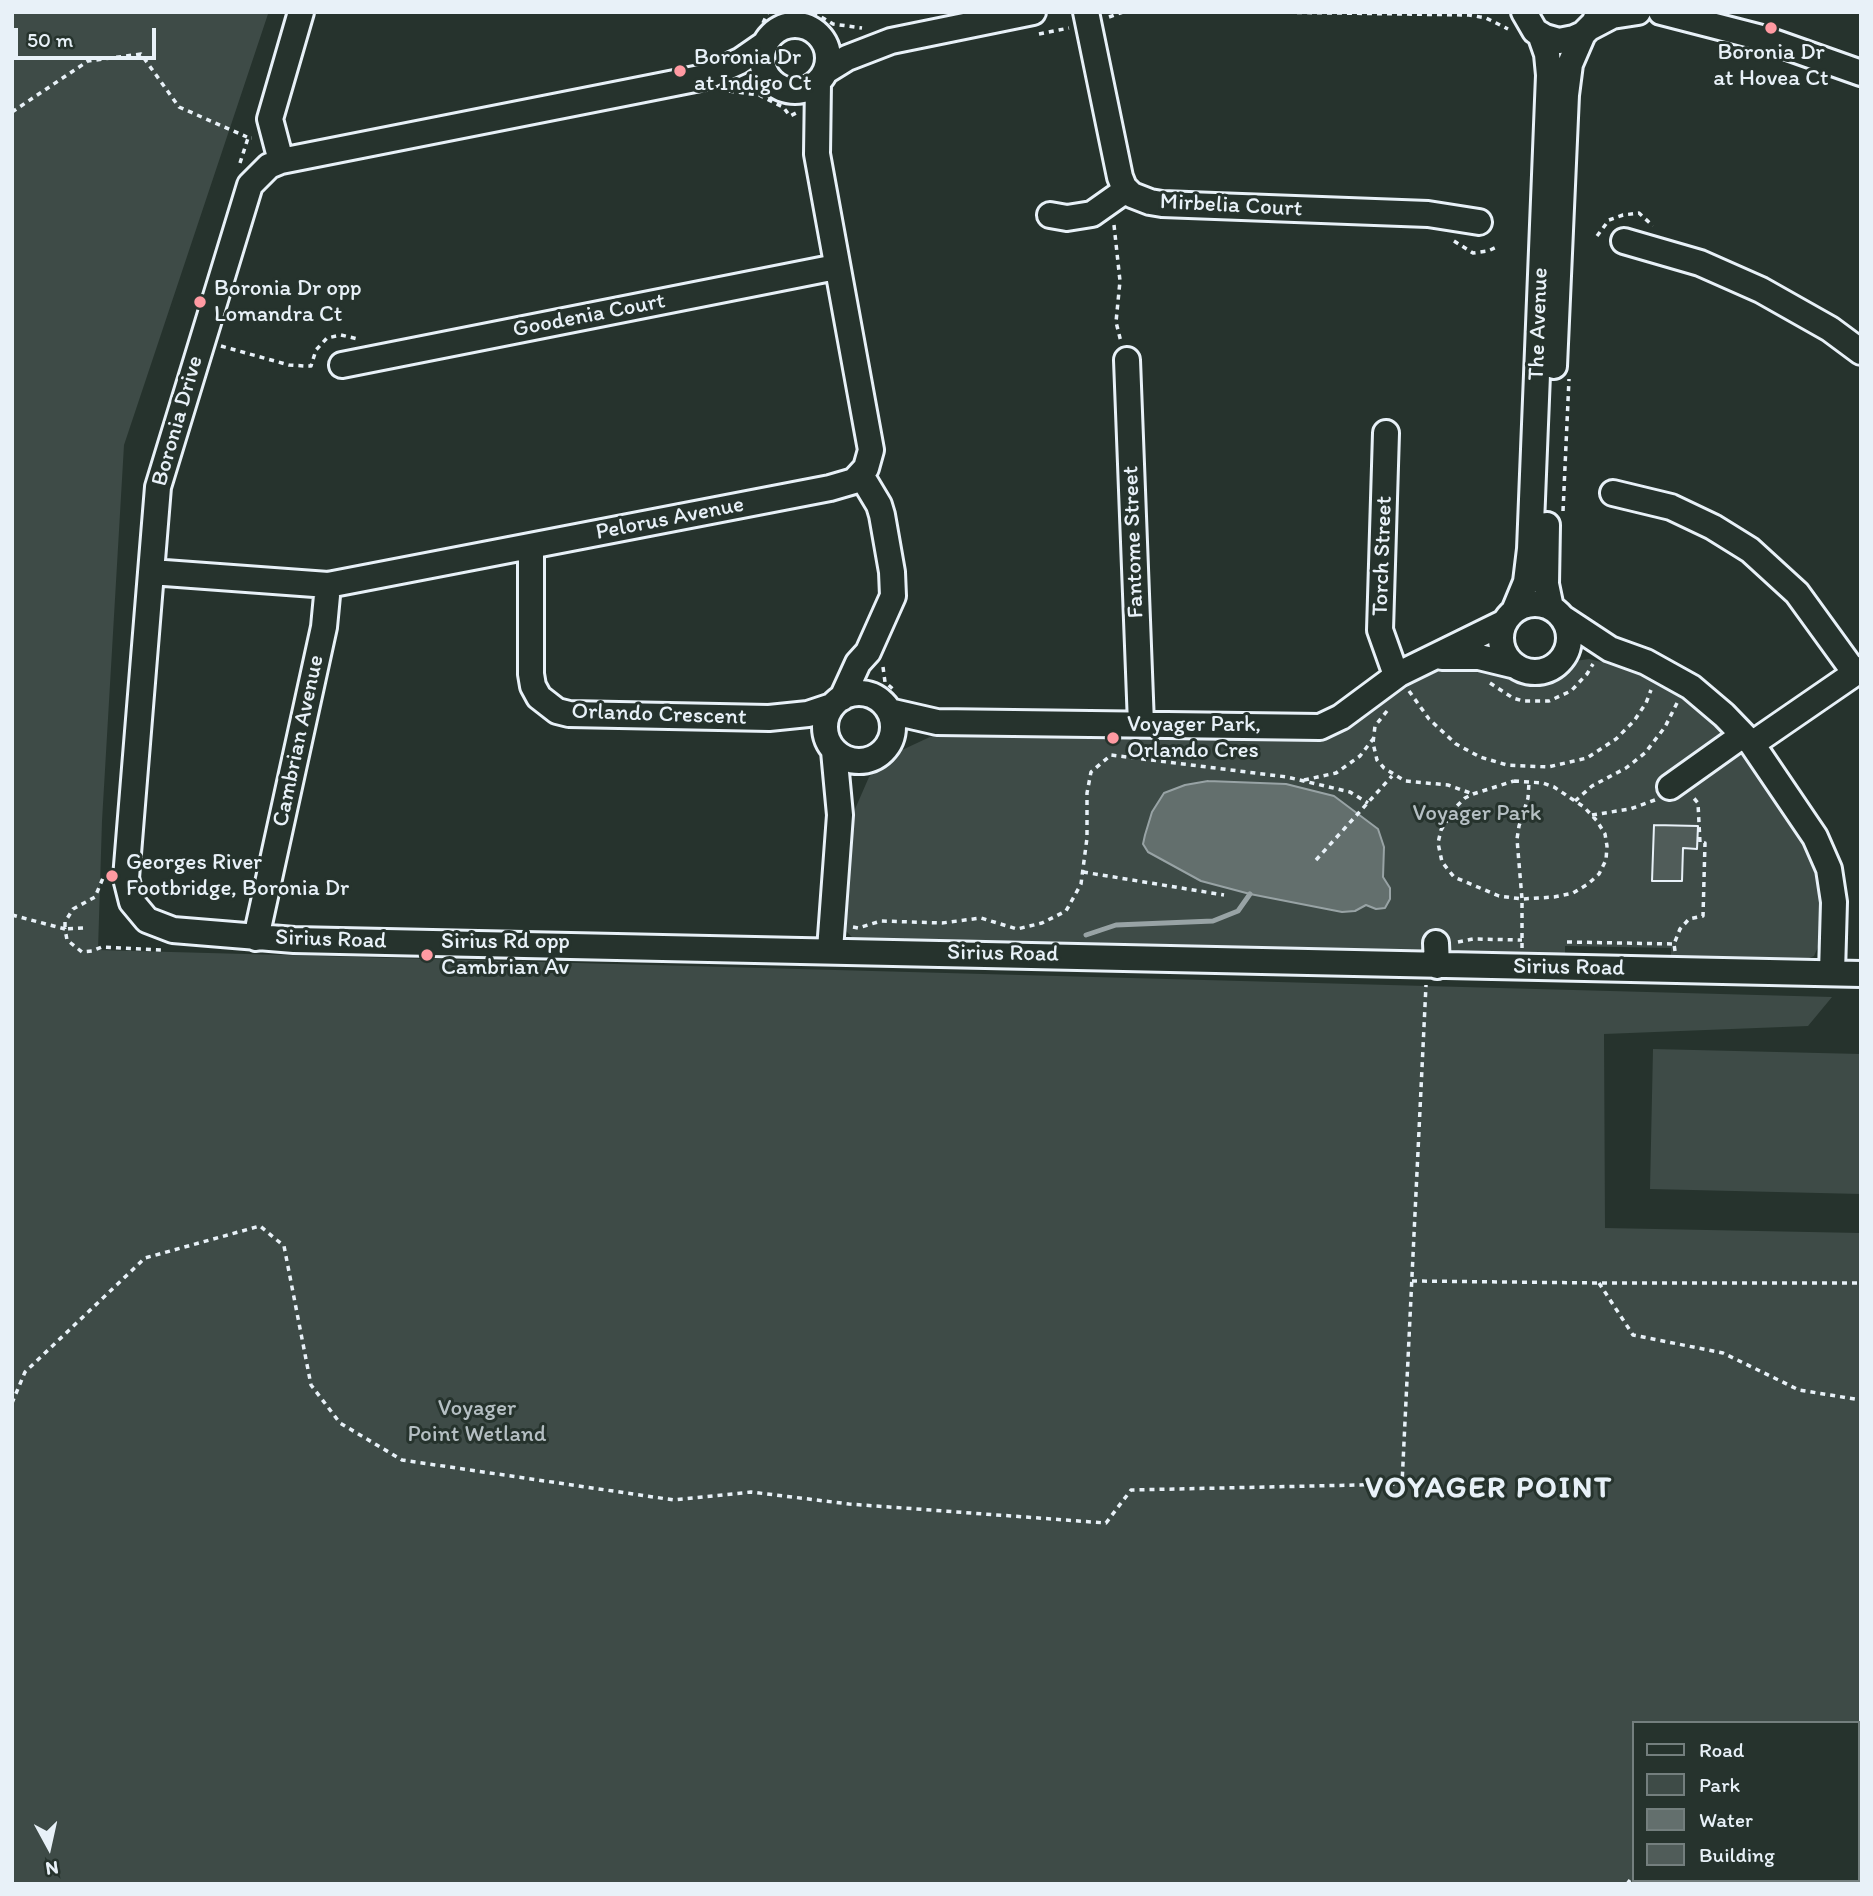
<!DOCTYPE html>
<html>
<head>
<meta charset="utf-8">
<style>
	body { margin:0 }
	#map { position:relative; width:1873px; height:1896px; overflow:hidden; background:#26332d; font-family:Itim,sans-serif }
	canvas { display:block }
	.frame { position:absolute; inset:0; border:14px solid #e8f1f8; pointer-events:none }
	.legend { position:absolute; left:1632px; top:1721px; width:228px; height:161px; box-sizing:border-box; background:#26332d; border:2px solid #747f7e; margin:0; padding:9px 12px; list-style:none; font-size:21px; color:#e8f1f8 }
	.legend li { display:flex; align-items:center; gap:14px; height:35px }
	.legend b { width:35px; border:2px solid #747f7e }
	.north { position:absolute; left:14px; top:1812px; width:70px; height:70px; -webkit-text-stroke:5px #26332d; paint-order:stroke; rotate:172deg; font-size:19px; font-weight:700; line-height:28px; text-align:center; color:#e8f1f8 }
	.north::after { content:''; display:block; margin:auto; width:24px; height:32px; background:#e8f1f8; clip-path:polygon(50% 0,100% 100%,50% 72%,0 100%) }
	.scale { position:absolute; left:14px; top:28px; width:142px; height:32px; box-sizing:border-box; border:4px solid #e8f1f8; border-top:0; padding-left:9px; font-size:21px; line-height:24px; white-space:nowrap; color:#e8f1f8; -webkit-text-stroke:5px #26332d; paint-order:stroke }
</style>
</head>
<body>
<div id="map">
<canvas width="1873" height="1896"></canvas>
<div class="frame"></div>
<ul class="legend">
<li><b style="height:9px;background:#26332d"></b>Road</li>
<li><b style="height:19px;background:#3e4b47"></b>Park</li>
<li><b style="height:19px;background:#636f6d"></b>Water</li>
<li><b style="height:19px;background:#505c59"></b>Building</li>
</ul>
<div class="north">N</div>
<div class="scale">50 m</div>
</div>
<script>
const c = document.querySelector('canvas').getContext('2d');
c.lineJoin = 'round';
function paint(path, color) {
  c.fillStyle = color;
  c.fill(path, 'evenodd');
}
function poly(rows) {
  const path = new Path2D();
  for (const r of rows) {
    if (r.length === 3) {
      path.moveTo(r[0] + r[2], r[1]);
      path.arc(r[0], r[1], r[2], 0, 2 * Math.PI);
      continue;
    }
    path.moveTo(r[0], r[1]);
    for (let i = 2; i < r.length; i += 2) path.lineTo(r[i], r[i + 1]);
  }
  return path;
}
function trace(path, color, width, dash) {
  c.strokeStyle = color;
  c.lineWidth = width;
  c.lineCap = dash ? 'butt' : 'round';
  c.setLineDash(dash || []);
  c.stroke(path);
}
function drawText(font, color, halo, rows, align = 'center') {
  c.font = font + ' Itim,sans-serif';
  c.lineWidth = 6;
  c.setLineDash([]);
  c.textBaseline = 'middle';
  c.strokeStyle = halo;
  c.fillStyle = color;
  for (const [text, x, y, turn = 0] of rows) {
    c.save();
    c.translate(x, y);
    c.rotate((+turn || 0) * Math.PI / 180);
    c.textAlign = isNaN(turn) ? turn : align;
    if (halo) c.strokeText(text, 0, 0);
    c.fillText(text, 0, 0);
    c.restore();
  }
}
const green = poly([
	[12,12,267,12,268,14,124,445,102,821,98,950,1832,997,1808,1026,1604,1034,1605,1228,1861,1233,1861,1884,12,1884],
	[1633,1723,1857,1723,1857,1880,1633,1880],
	[1589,659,1644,672,1700,704,1744,754,1806,843,1820,874,1825,905,1822,938,1814,956,1792,965,1671,963,1671,948,1565,946,1565,960,873,943,853,938,841,926,844,861,852,816,869,777,887,757,932,736,1313,738,1328,736,1342,730,1392,695,1439,669,1457,664,1511,673,1533,679,1543,679,1575,661],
	[1653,1049,1861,1054,1861,1194,1650,1189]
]);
const water = poly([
	[1208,781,1286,784,1334,796,1378,829,1384,847,1383,877,1390,888,1390,899,1385,908,1376,909,1366,905,1355,911,1342,912,1250,894,1201,881,1148,852,1143,844,1145,835,1152,812,1164,793,1185,785,1208,781]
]);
const stream = poly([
	[1086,935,1116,925,1213,921,1238,911,1250,894]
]);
const building = poly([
	[1654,825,1698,826,1697,849,1683,848,1682,881,1652,881,1654,825]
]);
const path = poly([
	[813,12,833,24,862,28],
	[1132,12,1146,12],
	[1267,12,1469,15,1486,18,1508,29],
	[1109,17,1123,12],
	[763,23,768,12],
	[1039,34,1069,28],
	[729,91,759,95,783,107,790,116,796,113],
	[12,112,88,61,141,54,179,107,247,137],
	[240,163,248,138,252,138],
	[1114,225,1120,281,1116,322,1121,342],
	[1597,236,1609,220,1623,215,1639,213,1653,226],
	[1454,241,1473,253,1488,251,1499,246],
	[221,346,289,365,305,366,311,366,316,350,327,338,341,335,358,339],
	[1563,511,1569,379],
	[883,667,885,682,894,690],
	[1490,683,1513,698,1523,701,1549,701,1571,691,1587,674,1593,664],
	[1409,691,1429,719,1456,744,1480,757,1507,765,1548,767,1587,758,1616,739,1634,721,1646,703,1651,690],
	[1387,711,1375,726,1373,743,1377,760,1384,768,1405,781,1448,785,1473,794],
	[1304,780,1336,773,1360,756,1373,739],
	[1514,781,1543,783,1554,787,1584,807,1597,821,1605,834,1607,846,1606,860,1599,874,1588,884,1573,893,1554,897,1522,899,1499,896,1454,877,1442,862,1438,843,1441,830,1455,808,1465,798,1473,794,1514,781],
	[1575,801,1592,786,1626,768,1645,753,1665,727,1677,703],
	[1592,815,1630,809,1655,800],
	[1316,860,1392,776],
	[1083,872,1224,895],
	[12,915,65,929,67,940,82,952,92,951,102,947,162,950],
	[853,927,858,928,881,921,942,923,981,918,1017,929,1042,923,1066,911,1081,884,1087,838,1087,793,1091,772,1111,755,1287,777,1350,792,1368,803],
	[83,928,65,929,65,922,73,909,95,897,103,878],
	[1458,942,1473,939,1522,940],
	[1567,942,1674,944],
	[1522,948,1522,899,1517,839,1519,826,1528,798,1529,782],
	[1675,951,1674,944,1680,929,1689,919,1703,916,1705,843,1700,843,1698,803,1692,796],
	[1412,1281,1599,1283,1861,1283],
	[1599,1283,1633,1335,1723,1353,1799,1390,1861,1400],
	[12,1403,25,1372,145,1258,260,1226,284,1246,311,1385,340,1423,402,1460,674,1500,751,1492,849,1504,1106,1523,1131,1490,1402,1484,1426,985],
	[1819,1880,1828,1884],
	[1627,1884,1633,1876]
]);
const minor = poly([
	[1086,12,1120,177,1124,187,1132,195,1150,202,1162,204,1428,214,1479,222],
	[1524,12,1535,31,1545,37,1559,41,1574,38,1583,34,1594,23,1599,12],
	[1661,12,1762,38,1861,73],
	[795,58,33],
	[1591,27,1612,16,1638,12],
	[766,43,740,61,705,77,281,161,269,166,250,185,158,487,126,878,132,902,147,920,173,930,294,940,1861,974],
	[826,71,847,58,891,41,1033,12],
	[281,161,270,119,301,12],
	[1050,215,1067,218,1092,214,1126,190],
	[1624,241,1700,263,1761,290,1830,329,1861,352],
	[1127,360,1141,724],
	[342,365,836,267],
	[1554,366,1566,95,1570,64,1583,34],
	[1386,433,1380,630,1396,675],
	[1613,493,1671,507,1713,527,1750,550,1797,593,1855,673],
	[1547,525,1546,584,1551,608],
	[531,546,531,674,533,686,539,697,557,711,569,714,769,718,808,714,832,706],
	[151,572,328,585,830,488,854,481,866,468,871,450,817,154,818,83],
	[1535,638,34],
	[1514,611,1526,582,1530,549,1549,75,1547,54,1540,34],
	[1563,618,1610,649,1646,662,1691,687,1724,715,1752,744,1815,837,1829,869,1834,902,1832,973],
	[1442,657,1479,657,1516,666],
	[859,727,34],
	[842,698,858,663,868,652,893,596,892,572,882,515,879,505,861,475],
	[889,711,937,722,1320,727,1341,717,1399,674,1505,622],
	[1752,744,1861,669],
	[1670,787,1743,735],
	[256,938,324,627,328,585],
	[1436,943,1437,966],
	[830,950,840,815,834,751]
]);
const markers = [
	[1771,28,7,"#ff9aa2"],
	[680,71,7,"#ff9aa2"],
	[200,302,7,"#ff9aa2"],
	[1113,738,7,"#ff9aa2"],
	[112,876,7,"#ff9aa2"],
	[427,955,7,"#ff9aa2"]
];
const poiNames = [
	["Boronia Dr",1771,53,"center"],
	["at Hovea Ct",1771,79,"center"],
	["Boronia Dr",694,58],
	["at Indigo Ct",694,84],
	["Boronia Dr opp",214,289],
	["Lomandra Ct",214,315],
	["Voyager Park,",1127,725],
	["Orlando Cres",1127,751],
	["Georges River",126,863],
	["Footbridge, Boronia Dr",126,889],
	["Sirius Rd opp",441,942],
	["Cambrian Av",441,968]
];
const streetNames = [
	["Mirbelia Court",1231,206,3],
	["Goodenia Court",589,316,-11],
	["The Avenue",1539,324,-88],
	["Boronia Drive",178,421,-74],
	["Pelorus Avenue",670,519,-11],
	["Fantome Street",1134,542,-92],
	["Torch Street",1383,556,-88],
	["Orlando Crescent",659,715,2],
	["Cambrian Avenue",299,741,-78],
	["Sirius Road",331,940,2],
	["Sirius Road",1003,954,1],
	["Sirius Road",1569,968,1]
];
const parkNames = [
	["Voyager Park",1477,814],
	["Voyager",477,1409],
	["Point Wetland",477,1435]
];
const districtNames = [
	["VOYAGER POINT",1489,1489]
];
paint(green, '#3e4b47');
paint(water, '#636f6d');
trace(water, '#98a3a5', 2);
trace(stream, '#98a3a5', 5);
paint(building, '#505c59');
trace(building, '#e8f1f8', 2);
trace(minor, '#e8f1f8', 30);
trace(path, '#e8f1f8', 3.5, [5, 5]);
trace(minor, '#26332d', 24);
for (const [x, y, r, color] of markers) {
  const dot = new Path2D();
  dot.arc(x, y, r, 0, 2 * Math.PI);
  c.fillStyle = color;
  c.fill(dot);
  trace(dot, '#26332d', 2.5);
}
drawText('23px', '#e8f1f8', '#26332d', poiNames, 'left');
drawText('23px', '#e8f1f8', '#26332d', streetNames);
drawText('23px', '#b5bfc3', '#26332d', parkNames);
c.letterSpacing = '2px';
drawText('bold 30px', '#e8f1f8', '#26332d', districtNames);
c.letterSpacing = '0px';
</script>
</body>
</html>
